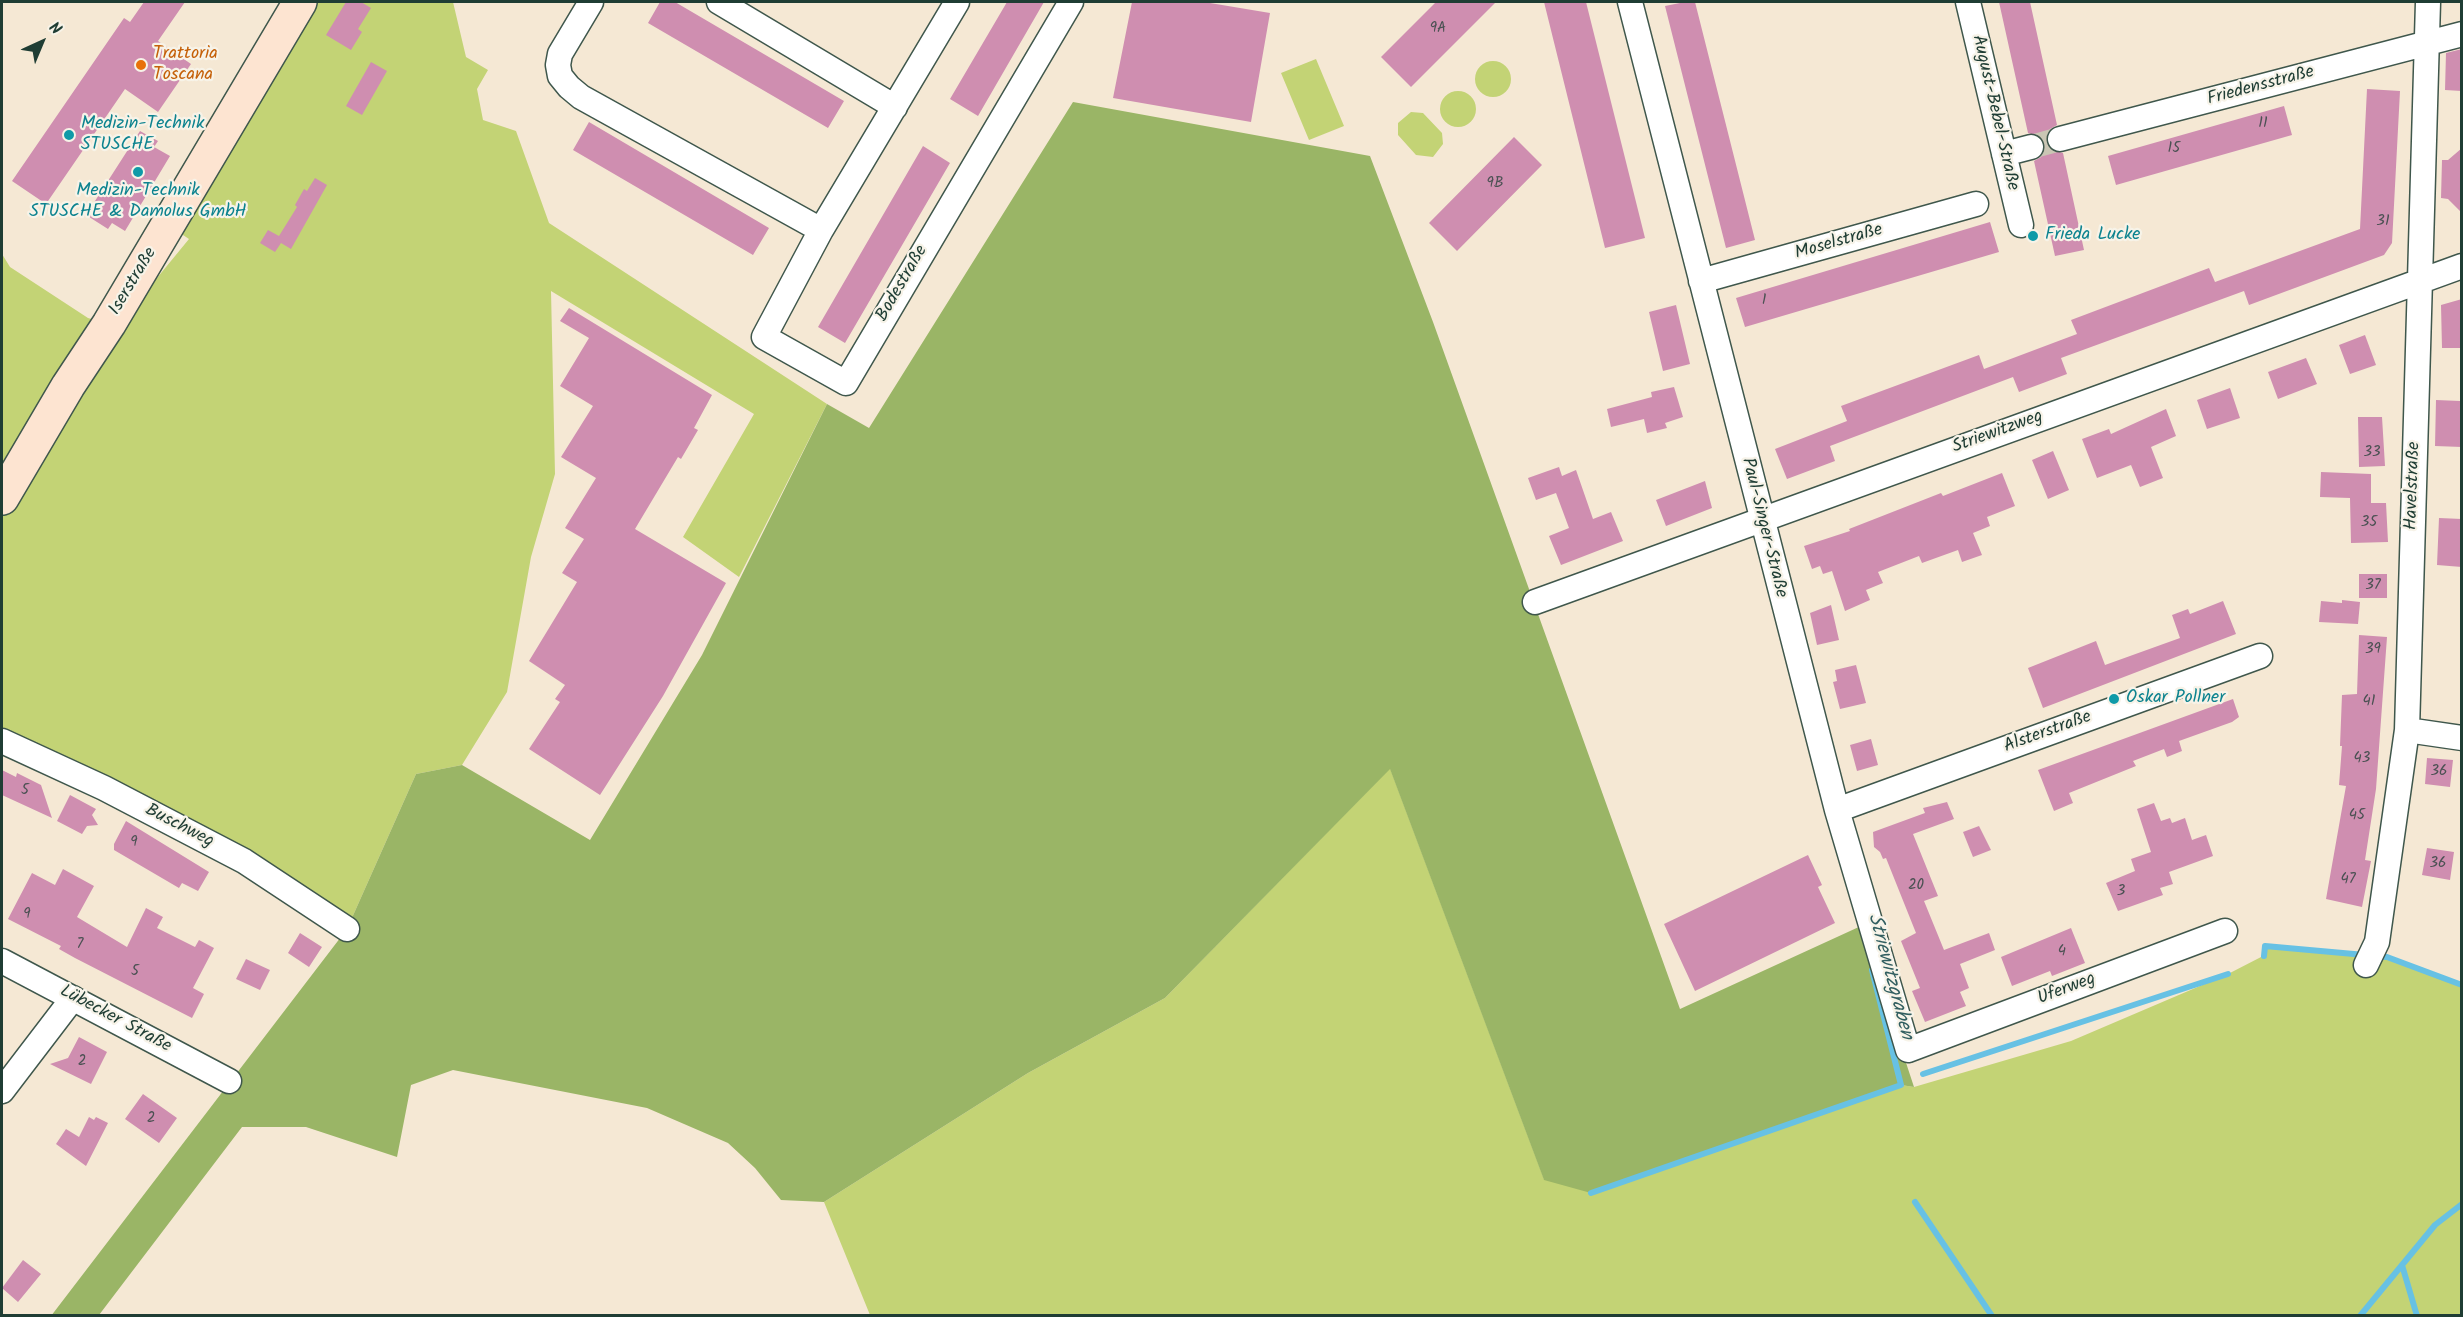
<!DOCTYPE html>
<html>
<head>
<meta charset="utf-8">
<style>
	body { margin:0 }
	#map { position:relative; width:2463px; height:1317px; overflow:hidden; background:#f5e8d4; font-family:Kalam,sans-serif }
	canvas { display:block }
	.frame { position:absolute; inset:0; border:3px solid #1f3d34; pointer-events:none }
	.north { position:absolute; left:12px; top:12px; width:60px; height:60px; -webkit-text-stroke:4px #f7f3e8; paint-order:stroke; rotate:44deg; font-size:16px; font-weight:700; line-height:24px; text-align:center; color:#1f3d34 }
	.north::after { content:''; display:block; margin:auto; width:21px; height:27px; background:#1f3d34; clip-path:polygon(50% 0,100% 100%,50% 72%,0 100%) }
</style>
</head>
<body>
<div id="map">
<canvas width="2463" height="1317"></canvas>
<div class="frame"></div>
<div class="north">N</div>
</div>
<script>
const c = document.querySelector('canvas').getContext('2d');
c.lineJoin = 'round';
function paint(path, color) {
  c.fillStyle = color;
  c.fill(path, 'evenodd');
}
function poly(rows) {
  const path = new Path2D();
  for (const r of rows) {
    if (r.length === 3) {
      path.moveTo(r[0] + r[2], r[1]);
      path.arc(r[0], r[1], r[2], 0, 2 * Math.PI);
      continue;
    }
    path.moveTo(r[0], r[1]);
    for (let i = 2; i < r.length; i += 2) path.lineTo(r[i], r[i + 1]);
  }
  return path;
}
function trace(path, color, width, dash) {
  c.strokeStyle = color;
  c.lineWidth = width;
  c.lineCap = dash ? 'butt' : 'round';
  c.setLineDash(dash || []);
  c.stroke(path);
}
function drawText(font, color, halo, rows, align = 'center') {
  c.font = font + ' Kalam,sans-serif';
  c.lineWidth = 4.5;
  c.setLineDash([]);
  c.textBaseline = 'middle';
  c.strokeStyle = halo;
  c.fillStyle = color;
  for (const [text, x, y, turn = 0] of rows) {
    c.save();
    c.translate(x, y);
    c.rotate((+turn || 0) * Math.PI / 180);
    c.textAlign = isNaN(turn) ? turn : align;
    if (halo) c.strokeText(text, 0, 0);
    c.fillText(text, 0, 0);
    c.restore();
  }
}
const green = poly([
	[300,2,453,2,466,57,488,70,477,89,483,120,516,131,549,223,827,404,739,577,683,537,754,414,551,291,555,474,531,557,507,692,462,765,416,774,347,929,2,741,2,254,10,267,88,318,109,324,74,379,189,239,168,225],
	[1316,59,1344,126,1309,140,1281,73],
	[1493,79,18],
	[1458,109,18],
	[1411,112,1423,113,1442,133,1443,144,1433,157,1416,155,1398,135,1398,123],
	[1390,768,1544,1179,1901,1085,1914,1087,2071,1041,2228,974,2263,956,2265,946,2387,957,2461,985,2461,1315,870,1315,824,1202,1028,1073,1165,998]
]);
const forest = poly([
	[1073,102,1370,156,1433,322,1680,1009,1861,926,1914,1087,1901,1085,1591,1193,1544,1180,1390,769,1165,998,1028,1073,824,1202,781,1200,755,1168,728,1143,647,1108,453,1070,411,1085,397,1157,306,1127,242,1127,99,1315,51,1316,347,929,416,774,462,765,590,840,702,655,827,404,869,428]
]);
const stream = poly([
	[2264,956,2265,946,2365,955],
	[2375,956,2387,957,2462,985],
	[1923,1074,2228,974],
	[1591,1193,1901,1085,1872,970],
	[1915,1202,1992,1316],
	[2402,1265,2417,1316],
	[2360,1316,2435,1225,2462,1204]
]);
const building = poly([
	[144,2,185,2,158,41,191,64,158,112,125,89,46,204,12,181,124,18,130,22],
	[346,2,361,2,371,8,358,29,362,32,351,50,326,35],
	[660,2,675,2,844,101,828,128,648,23],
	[1007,2,1044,2,978,116,950,99],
	[1132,2,1204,2,1270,13,1251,122,1113,98],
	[1436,2,1496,2,1411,87,1381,57],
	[1544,2,1586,2,1645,238,1605,248],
	[1685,2,1695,2,1755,240,1726,248,1665,6],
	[1999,2,2030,2,2057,125,2050,129,2046,142,2050,149,2063,153,2084,250,2055,256,2034,161,2041,157,2045,144,2041,137,2028,133],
	[2462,49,2462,91,2445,90,2446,53],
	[371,62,387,71,362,115,346,106],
	[2367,89,2400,91,2392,243,2384,255,2249,305,2244,291,2061,358,2067,374,2019,392,2013,377,1830,446,1835,461,1787,479,1775,449,1847,421,1841,406,1979,355,1984,369,2077,334,2071,320,2209,268,2215,282,2360,229],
	[2284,106,2292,135,2116,185,2108,156],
	[589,122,769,228,753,255,573,150],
	[140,131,158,141,154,147,170,156,125,231,112,223,108,229,86,215],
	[1514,137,1542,165,1457,251,1429,223],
	[923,146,950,163,845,343,818,327],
	[2462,148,2462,213,2448,199,2441,198,2442,160,2448,160],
	[315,178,327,185,291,249,281,243,275,252,260,243,268,230,279,236,297,207,295,205,304,189,307,191],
	[1990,222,1999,252,1745,327,1736,298],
	[2462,299,2462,348,2442,348,2441,305],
	[1676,305,1690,364,1663,371,1649,312],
	[569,308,712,395,694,428,698,430,681,459,678,457,635,529,726,583,663,696,600,795,529,749,560,702,555,699,565,685,529,661,577,582,562,573,584,539,565,528,596,478,561,457,593,406,560,386,589,338,560,321],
	[2365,335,2376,365,2350,374,2339,345],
	[2306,358,2317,384,2278,399,2268,372],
	[1674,387,1683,417,1665,423,1667,428,1647,433,1644,419,1611,427,1607,409,1652,397,1651,392],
	[2230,388,2240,418,2207,429,2197,400],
	[2436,400,2460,401,2462,447,2435,446],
	[2166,409,2176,436,2151,447,2163,478,2140,487,2131,465,2097,478,2082,439,2109,429,2111,434],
	[2358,417,2382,417,2385,466,2359,467],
	[2053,451,2069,490,2048,499,2032,460],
	[1559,467,1562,476,1576,470,1593,519,1611,512,1623,541,1561,565,1549,536,1569,528,1556,493,1536,500,1528,478],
	[2321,472,2371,474,2371,503,2386,503,2388,542,2351,543,2350,498,2320,497],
	[2002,473,2015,506,1987,517,1990,526,1973,533,1982,555,1962,562,1958,550,1922,563,1919,556,1878,572,1883,583,1866,590,1870,600,1845,611,1832,571,1823,574,1820,566,1812,569,1804,546,1850,531,1849,529,1941,493,1943,496],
	[1705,481,1712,508,1666,526,1656,500],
	[2439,518,2462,519,2462,567,2437,565],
	[2359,574,2387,574,2387,598,2359,598],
	[2342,600,2360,602,2358,624,2319,622,2321,601,2342,603],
	[2223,601,2236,634,2043,708,2028,668,2096,641,2105,665,2180,638,2172,615,2188,609,2190,614],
	[1831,605,1839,640,1817,645,1810,613],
	[2359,635,2387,637,2376,789,2365,860,2371,861,2362,907,2326,899,2346,786,2339,785,2342,746,2340,746,2342,695,2357,694],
	[1856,665,1866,703,1840,709,1833,682,1837,681,1835,670],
	[2233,699,2239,717,2232,722,2179,741,2182,751,2167,757,2164,749,2133,761,2136,766,2069,793,2073,803,2054,811,2038,770],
	[1871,739,1878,765,1857,771,1850,745],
	[2427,758,2453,760,2450,787,2425,784],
	[2,770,16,777,17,773,41,785,52,818,2,795],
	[70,795,96,809,92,815,98,825,87,826,82,834,57,821],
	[1947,802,1954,819,1913,834,1938,896,1924,901,1944,950,1989,933,1995,950,1960,964,1969,988,1960,992,1966,1006,1925,1022,1912,991,1920,988,1901,941,1916,933,1886,858,1883,859,1880,852,1874,847,1873,832,1925,813,1923,808],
	[2154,803,2161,821,2170,818,2172,823,2185,818,2192,840,2206,835,2213,856,2169,872,2173,884,2160,888,2163,895,2118,911,2106,883,2135,871,2131,859,2151,852,2137,809],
	[126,821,209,872,198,891,182,883,179,888,114,850,114,844],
	[1979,826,1991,850,1973,857,1963,832],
	[2427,848,2454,852,2450,880,2422,875],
	[1808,855,1822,885,1818,887,1835,923,1695,991,1664,924],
	[63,869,94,886,77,917,127,947,146,908,163,917,157,928,195,947,199,940,214,948,193,988,204,994,192,1018,75,958,59,949,61,946,8,919,32,873,55,885],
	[2071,928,2085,963,2052,976,2050,971,2012,986,2001,957],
	[300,933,322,947,309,967,288,953],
	[246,959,270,970,260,990,236,979],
	[79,1037,107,1052,91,1084,50,1064,68,1058],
	[143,1094,177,1118,159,1143,125,1119],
	[89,1117,94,1120,96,1117,108,1123,86,1166,56,1144,66,1129,79,1137],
	[23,1260,41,1274,18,1302,2,1288]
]);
const streetTunnel = poly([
	[2031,147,2060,139]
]);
const street = poly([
	[591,2,560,54,558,65,560,76,569,87,581,97,821,230],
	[719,2,895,107],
	[957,2,821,230,764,337,846,383,1071,2],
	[1630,2,1837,810,1908,1050,2225,931],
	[1968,2,2021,225],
	[2060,139,2462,34],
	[2004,154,2031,147],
	[1701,281,1976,204],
	[1535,602,2462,266],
	[2407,730,2462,738],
	[2,741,104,788,244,861,347,929],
	[1837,810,2260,656],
	[2,961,229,1081],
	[2366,965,2377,942,2407,730,2428,2],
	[2,1091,73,998]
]);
const secondary = poly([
	[2,498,68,386,109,324,300,2]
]);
const markers = [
	[141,65,6,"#e8710a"],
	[69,135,6,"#0f9aa8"],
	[138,172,6,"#0f9aa8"],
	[2033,236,6,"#0f9aa8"],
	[2114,699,6,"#0f9aa8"]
];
const numberNames = [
	["9A",1438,29],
	["11",2263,124],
	["15",2174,149],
	["9B",1495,184],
	["31",2383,222],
	["1",1764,301],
	["33",2372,453],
	["35",2369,523],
	["37",2373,586],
	["39",2373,650],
	["41",2369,702],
	["43",2362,759],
	["36",2439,772],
	["5",25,791],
	["45",2357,816],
	["9",134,843],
	["36",2438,864],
	["47",2348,880],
	["20",1916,886],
	["3",2121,892],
	["9",27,915],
	["7",80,945],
	["4",2062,952],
	["5",135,972],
	["2",82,1062],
	["2",151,1119]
];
const foodNames = [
	["Trattoria",153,55],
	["Toscana",153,76]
];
const streetNames = [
	["Friedensstraße",2261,87,-15],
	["August-Bebel-Straße",1994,113,77],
	["Moselstraße",1839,243,-16],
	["Iserstraße",134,282,-59],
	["Bodestraße",903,284,-60],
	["Striewitzweg",1998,433,-20],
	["Havelstraße",2414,486,-88],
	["Paul-Singer-Straße",1763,528,76],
	["Alsterstraße",2048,733,-20],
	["Buschweg",179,827,27],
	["Uferweg",2067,990,-21],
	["Lübecker Straße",115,1020,28]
];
const cultureNames = [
	["Medizin-Technik",81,125],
	["STUSCHE",81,146],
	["Medizin-Technik",138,192,"center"],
	["STUSCHE & Damolus GmbH",138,213,"center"],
	["Frieda Lucke",2045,236],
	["Oskar Pollner",2126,699]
];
const waterNames = [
	["Striewitzgraben",1889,977,75]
];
paint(green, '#c3d375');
paint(forest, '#9ab566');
trace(stream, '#67c1e4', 6);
paint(building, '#cf8eb0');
trace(streetTunnel, '#cac6b4', 24, [24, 12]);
trace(street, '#3f574c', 27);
trace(secondary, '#3f574c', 36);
trace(street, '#fff', 24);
trace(secondary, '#fde4d1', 33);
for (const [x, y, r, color] of markers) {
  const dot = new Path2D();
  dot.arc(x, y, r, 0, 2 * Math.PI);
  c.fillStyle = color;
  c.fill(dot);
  trace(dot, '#f7f3e8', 2);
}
drawText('15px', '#4b5153', null, numberNames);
drawText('18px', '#c56008', '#f7f3e8', foodNames, 'left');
drawText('18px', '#1f3d34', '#f7f3e8', streetNames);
drawText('18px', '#0d838f', '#f7f3e8', cultureNames, 'left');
drawText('italic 20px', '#315e60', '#f7f3e8', waterNames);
</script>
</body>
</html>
